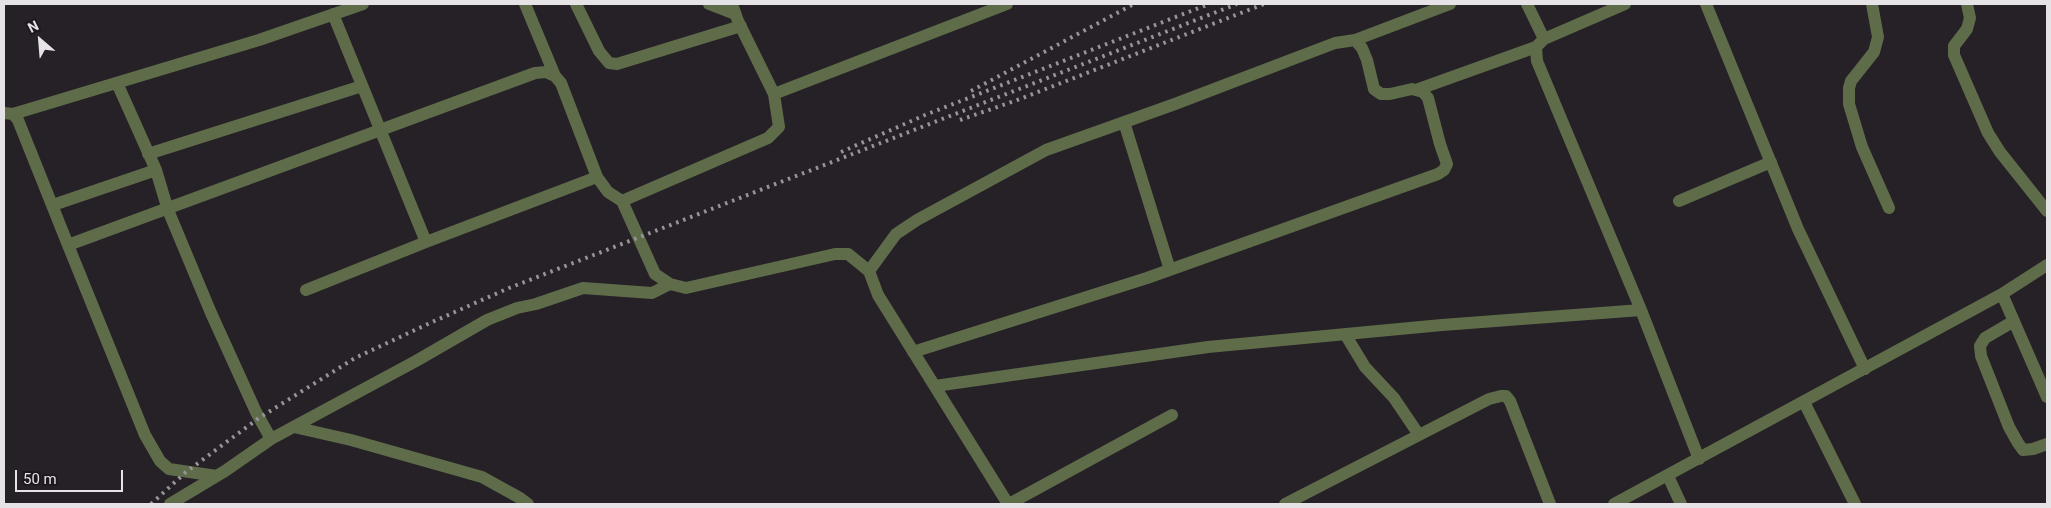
<!DOCTYPE html>
<html>
<head>
<meta charset="utf-8">
<style>
	body { margin:0 }
	#map { position:relative; width:2051px; height:508px; overflow:hidden; background:#252127; font-family:Roboto,sans-serif }
	canvas { display:block }
	.frame { position:absolute; inset:0; border:5px solid #e6e3e7; pointer-events:none }
	.north { position:absolute; left:15px; top:15px; width:50px; height:50px; -webkit-text-stroke:4px #1c181d; paint-order:stroke; rotate:333deg; font-size:14px; font-weight:700; line-height:20px; text-align:center; color:#e6e3e7 }
	.north::after { content:''; display:block; margin:auto; width:18px; height:22px; background:#e6e3e7; clip-path:polygon(50% 0,100% 100%,50% 72%,0 100%) }
	.scale { position:absolute; left:15px; top:470px; width:108px; height:22px; box-sizing:border-box; border:2px solid #e6e3e7; border-top:0; padding-left:6px; font-size:15px; line-height:18px; white-space:nowrap; color:#e6e3e7; -webkit-text-stroke:4px #1c181d; paint-order:stroke }
</style>
</head>
<body>
<div id="map">
<canvas width="2051" height="508"></canvas>
<div class="frame"></div>
<div class="north">N</div>
<div class="scale">50 m</div>
</div>
<script>
const c = document.querySelector('canvas').getContext('2d');
c.lineJoin = 'round';
function poly(rows) {
  const path = new Path2D();
  for (const r of rows) {
    path.moveTo(r[0], r[1]);
    for (let i = 2; i < r.length; i += 2) path.lineTo(r[i], r[i + 1]);
  }
  return path;
}
function trace(path, color, width, dash) {
  c.strokeStyle = color;
  c.lineWidth = width;
  c.lineCap = dash ? 'butt' : 'round';
  c.setLineDash(dash || []);
  c.stroke(path);
}
const minor = poly([
	[525,4,555,76],
	[576,4,599,51,609,63,617,64,741,26],
	[709,4,735,14],
	[1527,4,1544,39],
	[1625,4,1544,39,1536,47,1537,61,1641,310,1699,459],
	[1706,4,1798,229,1865,369],
	[1872,4,1878,37,1874,52,1851,81,1849,88,1849,104,1862,147,1889,208],
	[1967,4,1970,18,1967,29,1954,46,1954,55,1988,133,2000,152,2047,211],
	[333,14,426,242],
	[1355,40,1450,4],
	[117,83,156,170,168,210,211,313,256,412,271,439],
	[1416,90,1536,47],
	[774,94,1007,4],
	[4,113,13,114,18,120,68,245,535,73,546,72,555,76,561,83,597,177,608,192,622,201,655,274,670,284,686,288,835,254,848,254,869,271,878,295,1008,504],
	[13,114,259,40,363,4],
	[1124,122,1170,270],
	[148,154,362,86],
	[622,201,768,138,779,127,774,94,738,21,732,4],
	[1679,201,1771,162],
	[53,205,156,170],
	[68,245,145,435,160,461,169,469,217,476],
	[869,271,896,234,917,220,1046,150,1175,104,1335,43,1355,40,1362,48,1367,60,1374,89,1381,94,1390,94,1412,89,1423,92,1428,98,1440,144,1447,164,1444,170,1438,174,1147,278,913,352],
	[306,290,426,242,597,177],
	[2002,294,2047,397],
	[2014,321,1985,338,1980,346,1981,356,2009,427,2018,443,2023,450,2033,449,2047,444],
	[1345,334,1365,367,1394,398,1419,435],
	[935,386,1208,347,1442,325,1641,310],
	[1804,402,1855,504],
	[294,427,351,440,482,477,520,498,528,504],
	[1668,476,1681,504],
	[170,504,225,471,271,439,416,361,487,320,517,308,536,304,583,288,652,293,670,284],
	[1009,504,1172,415],
	[1285,504,1489,399,1501,396,1506,396,1510,401,1550,504],
	[1614,504,2002,294,2047,265]
]);
const rail = poly([
	[971,91,1134,4],
	[960,120,1020,99,1264,4],
	[841,152,925,115,1209,4],
	[151,504,186,472,259,418,355,358,430,323,509,288,1237,4]
]);
trace(minor, '#5f6c49', 12);
trace(rail, '#98959a', 4, [2.5, 5]);
</script>
</body>
</html>
